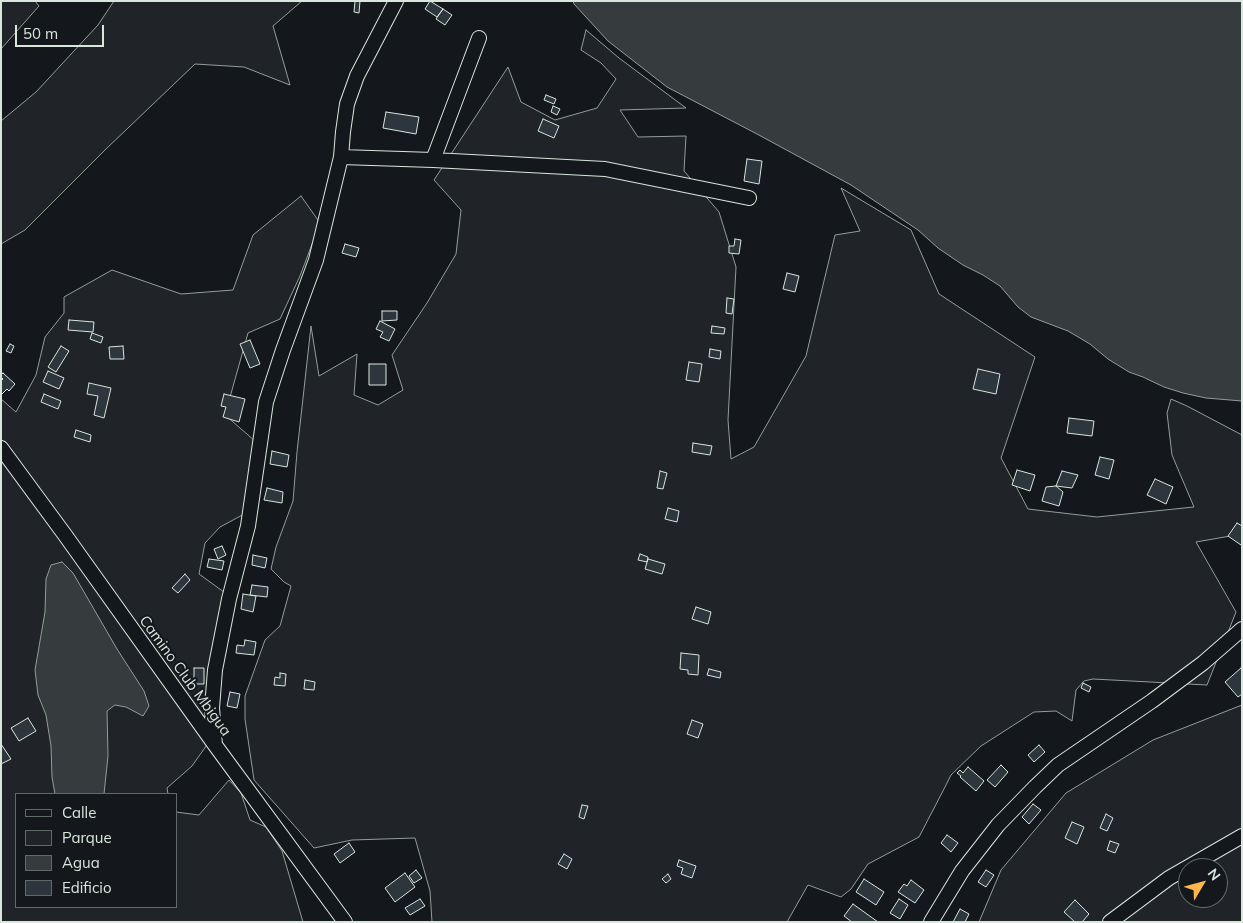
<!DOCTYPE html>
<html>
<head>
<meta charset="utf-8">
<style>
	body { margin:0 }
	#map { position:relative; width:1243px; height:923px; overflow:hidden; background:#14181c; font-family:Mulish,sans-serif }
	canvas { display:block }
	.frame { position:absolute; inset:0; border:2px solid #d8e6dc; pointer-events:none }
	.legend { position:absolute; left:15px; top:793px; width:162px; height:115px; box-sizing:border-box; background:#14181c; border:1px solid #626a69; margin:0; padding:6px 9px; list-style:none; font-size:15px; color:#d8e6dc }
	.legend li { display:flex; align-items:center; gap:10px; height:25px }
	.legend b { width:25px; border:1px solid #626a69 }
	.north { position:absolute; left:1178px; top:858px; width:50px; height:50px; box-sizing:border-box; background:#14181c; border:1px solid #626a69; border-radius:50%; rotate:53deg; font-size:14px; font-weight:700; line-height:20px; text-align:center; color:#d8e6dc }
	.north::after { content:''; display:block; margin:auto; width:18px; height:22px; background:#ffb74d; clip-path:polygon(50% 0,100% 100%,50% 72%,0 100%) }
	.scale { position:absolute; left:15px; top:25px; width:89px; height:22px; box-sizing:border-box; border:2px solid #d8e6dc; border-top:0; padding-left:6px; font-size:15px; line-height:18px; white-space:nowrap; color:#d8e6dc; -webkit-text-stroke:4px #14181c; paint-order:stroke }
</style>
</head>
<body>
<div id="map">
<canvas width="1243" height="923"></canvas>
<div class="frame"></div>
<ul class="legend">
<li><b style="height:6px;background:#14181c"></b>Calle</li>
<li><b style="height:14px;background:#202428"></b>Parque</li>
<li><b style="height:14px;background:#363b3e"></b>Agua</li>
<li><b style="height:14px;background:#2c363c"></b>Edificio</li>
</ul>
<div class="north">N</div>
<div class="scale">50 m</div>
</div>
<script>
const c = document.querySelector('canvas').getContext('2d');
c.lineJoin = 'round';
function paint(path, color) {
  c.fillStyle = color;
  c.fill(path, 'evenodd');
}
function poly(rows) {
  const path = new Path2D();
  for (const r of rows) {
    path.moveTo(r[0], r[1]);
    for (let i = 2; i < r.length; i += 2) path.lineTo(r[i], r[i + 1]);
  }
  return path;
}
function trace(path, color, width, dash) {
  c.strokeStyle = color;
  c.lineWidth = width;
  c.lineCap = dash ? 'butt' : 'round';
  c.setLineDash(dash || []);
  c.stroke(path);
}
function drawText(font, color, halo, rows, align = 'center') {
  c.font = font + ' Mulish,sans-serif';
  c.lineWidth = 4;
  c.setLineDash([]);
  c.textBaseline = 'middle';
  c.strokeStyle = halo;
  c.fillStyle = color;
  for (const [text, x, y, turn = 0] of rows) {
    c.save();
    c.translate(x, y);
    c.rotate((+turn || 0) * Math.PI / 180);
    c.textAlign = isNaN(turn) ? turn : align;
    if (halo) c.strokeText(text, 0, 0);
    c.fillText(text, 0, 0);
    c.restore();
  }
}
const green = poly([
	[1,1,35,1,39,6,1,49,1,1],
	[114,1,302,1,273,26,290,85,244,67,195,64,106,149,25,230,1,244,1,121,36,92,98,25,114,1],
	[586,30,619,58,686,108,620,110,638,137,686,136,684,171,719,212,736,267,728,420,731,459,754,447,806,356,835,235,860,231,841,188,911,230,939,294,1035,357,1001,458,1028,509,1097,517,1194,507,1172,455,1167,413,1171,399,1187,406,1242,435,1242,534,1196,542,1236,612,1207,685,1093,679,1084,681,1076,690,1072,721,1056,711,1034,712,981,746,951,775,944,789,919,837,868,864,851,889,841,897,808,885,787,922,432,922,430,891,415,838,352,840,314,848,254,780,245,719,245,696,265,640,280,626,291,586,284,582,271,569,276,547,293,501,297,452,311,326,319,376,357,354,354,395,378,405,403,390,392,355,427,303,456,254,461,210,434,180,508,67,521,102,555,120,597,108,616,79,601,63,581,50,586,30],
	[301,196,320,223,300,276,280,319,248,333,225,415,255,441,248,512,220,527,205,543,199,574,228,595,209,742,192,766,167,788,168,794,16,794,16,907,176,907,176,812,199,815,229,780,241,793,250,820,266,827,282,851,303,922,1,922,1,399,16,412,36,375,45,337,64,313,64,297,112,270,181,294,233,290,253,235,301,196],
	[1242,705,1242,922,979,922,1001,870,1066,793,1153,740,1242,705],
	[1188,868,1218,868,1218,898,1188,898,1188,868]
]);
const water = poly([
	[573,1,1242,1,1242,401,1206,398,1183,393,1164,387,1143,377,1129,372,1108,359,1090,344,1068,331,1031,317,1018,307,1000,286,983,275,963,265,938,248,918,230,851,185,757,134,667,87,608,41,574,4,573,1],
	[62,562,73,573,117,649,144,691,149,706,143,716,126,707,115,705,107,711,108,756,104,794,55,794,52,777,51,746,46,715,38,695,35,670,45,612,46,579,51,565,62,562]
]);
const building = poly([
	[355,1,360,1,359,13,354,12,355,1],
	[430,1,443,9,437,17,425,9,430,1],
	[443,9,452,15,445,25,436,19,443,9],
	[546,95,556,99,554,104,544,100,546,95],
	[553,106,560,109,557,115,551,112,553,106],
	[386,112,419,117,416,134,383,128,386,112],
	[543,119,559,126,554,138,538,131,543,119],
	[747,159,762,161,759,184,744,181,747,159],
	[735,239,741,240,739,254,729,253,729,246,734,246,735,239],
	[345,244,359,248,356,257,342,253,345,244],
	[787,273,799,276,795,292,783,289,787,273],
	[727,298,734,299,732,314,726,313,727,298],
	[382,311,397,311,397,320,382,321,382,311],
	[69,320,94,322,93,332,68,330,69,320],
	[380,321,395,329,389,341,380,337,383,332,376,329,380,321],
	[712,326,725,328,724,334,711,333,712,326],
	[92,333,103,337,101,343,90,339,92,333],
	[250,340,260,364,250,368,240,344,250,340],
	[10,344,14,346,11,353,6,351,10,344],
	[61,346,69,351,56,372,48,367,61,346],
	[123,346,124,359,110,359,109,347,123,346],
	[710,349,721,351,720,359,709,357,710,349],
	[689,362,702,364,699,382,686,380,689,362],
	[369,364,386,364,386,385,369,385,369,364],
	[978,369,1000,374,996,394,973,389,978,369],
	[48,371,64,378,59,389,43,382,48,371],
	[3,373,15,384,9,391,7,389,1,395,1,381,3,379,1,377,1,375,3,373],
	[89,383,111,388,104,418,94,415,98,396,87,394,89,383],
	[44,394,61,401,58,409,41,402,44,394],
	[224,394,245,399,239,422,223,417,226,407,221,406,224,394],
	[1069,418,1094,421,1092,436,1067,433,1069,418],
	[76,430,91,435,90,442,74,437,76,430],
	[693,443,712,446,710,455,692,452,693,443],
	[272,451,289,455,287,467,270,464,272,451],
	[1100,457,1114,460,1109,479,1095,475,1100,457],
	[1017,470,1035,475,1030,491,1012,485,1017,470],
	[660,471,667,473,663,489,657,488,660,471],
	[1062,471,1078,475,1072,488,1056,486,1062,471],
	[1155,479,1173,487,1166,504,1147,495,1155,479],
	[1056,486,1063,492,1059,506,1042,501,1046,487,1056,486],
	[267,488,283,492,282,503,264,500,267,488],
	[668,508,679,511,677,522,665,519,668,508],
	[1237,523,1242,526,1242,543,1241,545,1228,536,1237,523],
	[222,546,226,555,218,559,214,549,222,546],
	[640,554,648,557,647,562,638,560,640,554],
	[253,555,267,558,265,568,252,565,253,555],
	[209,559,224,561,222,570,207,567,209,559],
	[648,559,665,564,662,574,645,569,648,559],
	[185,574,190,580,178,593,172,588,185,574],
	[252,585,268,587,267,597,250,595,252,585],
	[243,594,256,596,253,612,241,609,243,594],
	[696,607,711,612,708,624,692,619,696,607],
	[245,640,256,642,254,655,236,653,237,645,244,646,245,640],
	[681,653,699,655,698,675,688,674,688,670,680,669,681,653],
	[194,668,204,668,204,684,194,684,194,668],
	[1241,668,1242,669,1242,694,1238,697,1225,682,1241,668],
	[709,669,721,672,720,678,707,675,709,669],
	[280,673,286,674,285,686,274,685,275,677,280,678,280,673],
	[305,680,315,682,314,690,304,689,305,680],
	[1083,683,1091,687,1089,692,1081,688,1083,683],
	[230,692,240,694,237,708,227,706,230,692],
	[28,718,36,731,19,741,11,728,28,718],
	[692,720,703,724,698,738,687,734,692,720],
	[1,744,11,759,1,764,1,744],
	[1039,745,1045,752,1034,762,1028,755,1039,745],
	[1001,765,1008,772,995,787,987,780,1001,765],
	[968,767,984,781,976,791,960,777,961,776,957,773,960,770,963,773,968,767],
	[1033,804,1041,810,1029,824,1022,817,1033,804],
	[582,805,588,806,584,819,579,817,582,805],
	[1106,814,1113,818,1107,831,1100,828,1106,814],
	[1072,822,1084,827,1077,844,1065,838,1072,822],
	[947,835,958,843,951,852,941,843,947,835],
	[1110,841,1119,844,1115,853,1107,850,1110,841],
	[349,843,355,852,340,863,334,854,349,843],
	[564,854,572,859,567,869,558,864,564,854],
	[679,860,696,866,692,878,681,874,683,868,677,866,679,860],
	[416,870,422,878,414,883,409,876,416,870],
	[986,870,994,875,986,887,978,882,986,870],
	[405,873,415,887,395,902,385,888,405,873],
	[668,874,671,879,666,883,662,879,668,874],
	[864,879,884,892,876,905,856,892,864,879],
	[911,880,924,890,915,903,898,892,904,884,907,886,911,880],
	[420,899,425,906,410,915,405,908,420,899],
	[899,899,908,905,900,919,890,913,899,899],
	[1075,900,1089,914,1082,922,1075,922,1064,912,1075,900],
	[853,904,878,922,852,922,844,916,853,904],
	[960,909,969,914,965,922,953,922,960,909]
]);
const minor = poly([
	[341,157,433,160,605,169,749,198],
	[433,160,479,38],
	[1,448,65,535,215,745,345,922],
	[215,745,212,708,215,670,229,599,248,526,266,402,283,350,316,260,341,157,343,132,347,104,357,76,396,1],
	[931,922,962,871,998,825,1035,787,1058,765,1152,701,1203,663,1242,629],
	[1110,922,1169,878,1242,836]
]);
const streetNames = [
	["Camino Club Mbigua",185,676,54]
];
paint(green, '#202428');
trace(green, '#939e99', 1);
paint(water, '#363b3e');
trace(water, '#939e99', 1);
paint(building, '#2c363c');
trace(building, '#d8e6dc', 1);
trace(minor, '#d8e6dc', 16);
trace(minor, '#14181c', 14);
drawText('15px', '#d8e6dc', '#14181c', streetNames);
</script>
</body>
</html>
